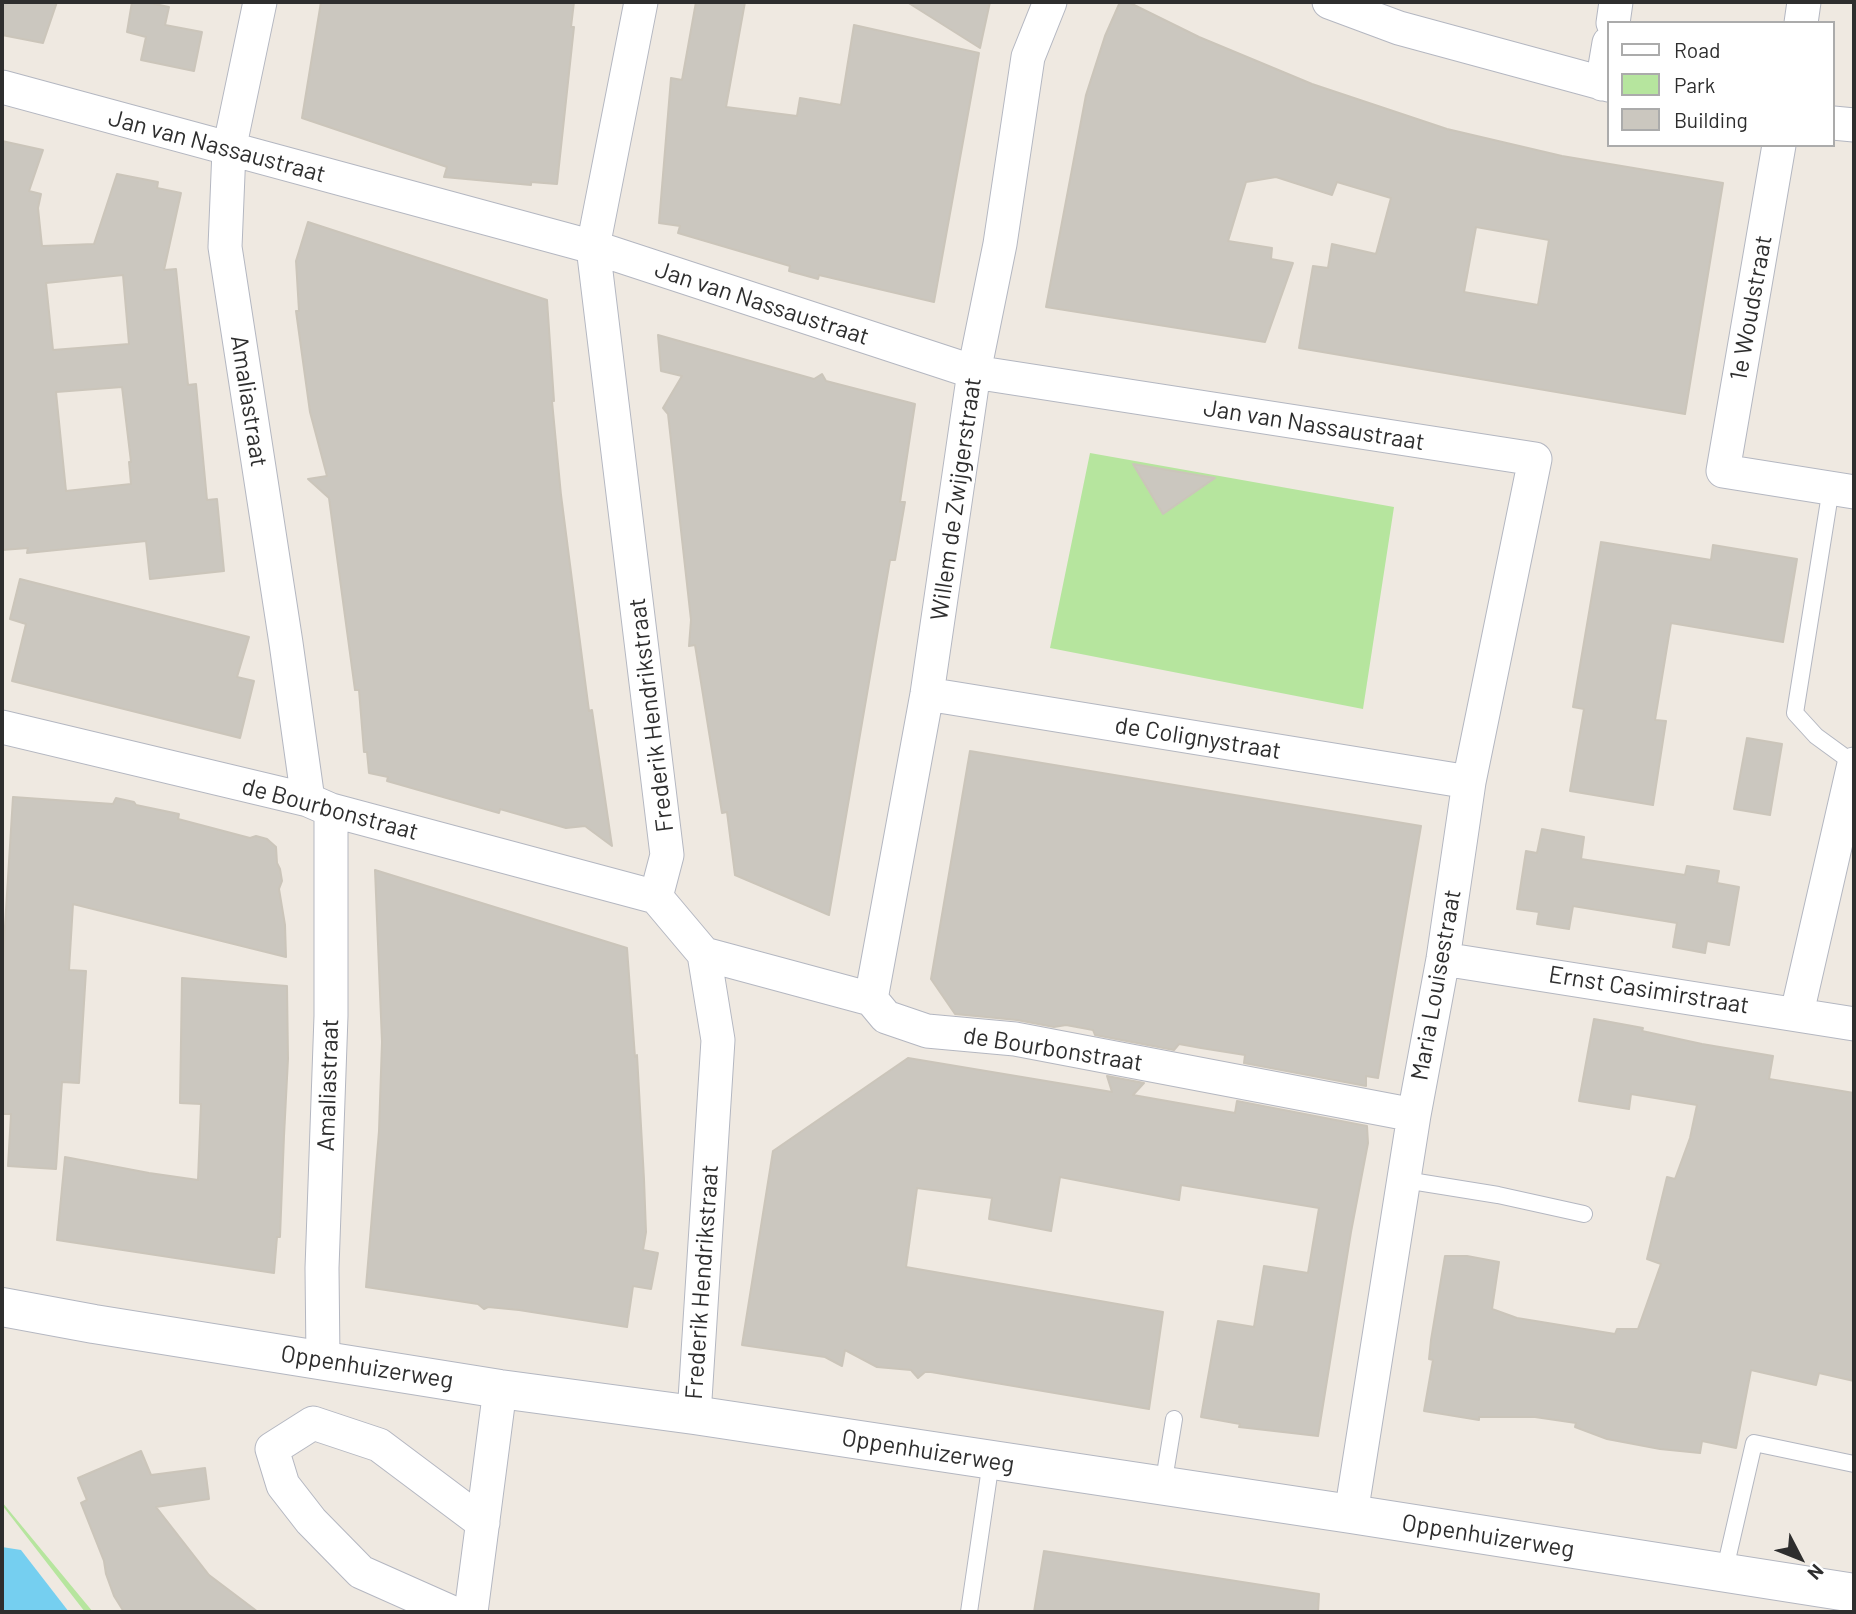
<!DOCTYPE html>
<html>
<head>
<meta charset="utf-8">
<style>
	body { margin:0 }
	#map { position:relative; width:1856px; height:1614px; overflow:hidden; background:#efe9e1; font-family:Barlow,sans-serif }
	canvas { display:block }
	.frame { position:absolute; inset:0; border:4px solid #2e2e2e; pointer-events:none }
	.legend { position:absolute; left:1607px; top:21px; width:228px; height:126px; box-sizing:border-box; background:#fff; border:2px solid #ababab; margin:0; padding:9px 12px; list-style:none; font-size:21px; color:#2e2e2e }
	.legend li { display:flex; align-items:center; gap:14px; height:35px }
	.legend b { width:35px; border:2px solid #ababab }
	.north { position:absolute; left:1765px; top:1523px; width:70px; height:70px; -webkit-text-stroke:5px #fff; paint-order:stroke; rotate:132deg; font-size:19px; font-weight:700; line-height:28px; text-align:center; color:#2e2e2e }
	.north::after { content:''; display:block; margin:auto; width:24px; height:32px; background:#2e2e2e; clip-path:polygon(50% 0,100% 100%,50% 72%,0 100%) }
</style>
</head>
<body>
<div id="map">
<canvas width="1856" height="1614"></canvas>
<div class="frame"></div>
<ul class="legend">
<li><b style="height:9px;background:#fff"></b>Road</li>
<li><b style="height:19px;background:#b6e59e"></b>Park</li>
<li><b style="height:19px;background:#cbc7bf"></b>Building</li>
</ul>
<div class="north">N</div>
</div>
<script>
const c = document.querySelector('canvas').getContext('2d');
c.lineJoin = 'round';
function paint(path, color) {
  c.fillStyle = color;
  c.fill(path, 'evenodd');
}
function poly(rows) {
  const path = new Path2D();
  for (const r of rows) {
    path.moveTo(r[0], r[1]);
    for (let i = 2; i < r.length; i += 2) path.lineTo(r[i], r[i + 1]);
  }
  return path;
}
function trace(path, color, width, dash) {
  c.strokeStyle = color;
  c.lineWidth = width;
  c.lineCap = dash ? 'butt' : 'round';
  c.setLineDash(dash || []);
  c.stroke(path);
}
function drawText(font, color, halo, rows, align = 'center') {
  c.font = font + ' Barlow,sans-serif';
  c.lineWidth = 6;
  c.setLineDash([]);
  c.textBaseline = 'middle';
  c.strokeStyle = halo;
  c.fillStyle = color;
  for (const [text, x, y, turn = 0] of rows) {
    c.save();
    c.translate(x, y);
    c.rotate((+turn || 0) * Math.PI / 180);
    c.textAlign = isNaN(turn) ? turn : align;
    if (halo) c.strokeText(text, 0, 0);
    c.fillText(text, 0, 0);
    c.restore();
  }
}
const green = poly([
	[1090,453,1394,507,1363,709,1050,648],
	[2,1502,93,1612,85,1612,2,1505]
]);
const water = poly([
	[2,1547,21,1550,69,1612,2,1612]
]);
const building = poly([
	[2,2,57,2,43,43,2,35,2,2],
	[132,2,145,2,169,7,165,25,202,32,194,71,141,60,146,37,127,32,132,2],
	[321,2,574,2,571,27,574,27,557,184,531,182,531,185,444,177,447,167,302,118,321,2],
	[696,2,745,2,726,107,797,116,800,98,841,105,854,25,979,53,934,302,819,275,818,279,789,271,790,266,678,233,680,226,659,223,671,78,682,80,696,2],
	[907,2,990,2,980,48,907,2],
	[1120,2,1128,2,1199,37,1312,84,1447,129,1562,156,1723,183,1685,414,1299,348,1313,266,1328,268,1332,244,1376,254,1391,198,1337,182,1332,195,1276,177,1246,182,1228,241,1272,248,1271,259,1293,263,1265,342,1046,307,1086,95,1105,36,1120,2],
	[1476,227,1549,240,1538,305,1464,292,1476,227],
	[2,141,43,150,29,191,41,194,38,208,42,246,94,244,117,174,158,182,157,188,181,193,164,270,176,269,188,385,196,384,207,500,217,499,224,571,150,579,146,541,27,553,28,548,2,550,2,141],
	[123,275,129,344,53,350,46,283,123,275],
	[122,387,131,462,129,462,131,484,66,491,56,392,122,387],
	[308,222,547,300,554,401,552,401,561,495,584,673,589,711,592,710,612,846,585,826,566,828,500,809,499,813,387,781,388,777,369,773,367,752,364,752,359,690,355,690,329,498,308,479,327,476,310,412,296,311,299,311,296,261,308,222],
	[658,335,814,379,822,374,826,381,915,404,900,502,905,502,895,560,890,560,829,915,735,875,727,812,722,813,695,645,689,646,691,620,668,414,663,408,682,376,661,371,658,335],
	[1133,464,1215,478,1163,514,1133,464],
	[1601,542,1711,560,1713,545,1797,559,1783,642,1671,623,1655,720,1666,721,1653,805,1570,791,1584,709,1573,707,1601,542],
	[20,579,249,637,237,677,254,681,240,738,12,681,26,624,10,619,20,579],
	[1747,738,1782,744,1770,815,1734,809,1747,738],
	[970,751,1421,826,1378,1078,1366,1076,1366,1086,1244,1063,1245,1055,1201,1048,1179,1044,1174,1050,1095,1035,1093,1030,1066,1025,1054,1027,1017,1020,955,1014,931,979,970,751],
	[13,797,113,804,116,798,134,802,136,805,179,814,178,819,250,838,256,836,267,839,276,847,277,863,280,869,282,881,279,889,285,925,286,957,73,904,69,970,86,971,79,1083,62,1082,56,1169,8,1166,11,1114,2,1114,2,974,13,797],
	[1542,829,1584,837,1581,859,1685,875,1687,866,1719,871,1717,883,1739,887,1729,945,1707,941,1705,953,1673,947,1677,923,1573,906,1569,929,1537,924,1539,912,1517,909,1526,851,1537,853,1542,829],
	[375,870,627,948,635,1057,637,1055,644,1179,646,1232,643,1250,658,1253,651,1289,633,1286,627,1327,519,1310,488,1307,484,1309,478,1304,366,1287,379,1131,382,1042,375,870],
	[182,978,287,986,288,1059,284,1136,280,1237,277,1237,274,1273,57,1240,65,1157,149,1173,198,1180,201,1104,180,1103,182,978],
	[1594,1019,1643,1028,1642,1031,1702,1044,1773,1056,1769,1079,1854,1093,1854,1381,1819,1373,1816,1385,1751,1370,1736,1448,1702,1441,1700,1453,1660,1449,1607,1439,1575,1427,1576,1423,1535,1417,1479,1417,1479,1420,1424,1411,1433,1360,1429,1359,1431,1340,1445,1256,1467,1256,1499,1262,1492,1309,1517,1318,1615,1334,1617,1329,1638,1329,1661,1264,1647,1259,1667,1177,1675,1179,1690,1138,1697,1105,1631,1094,1629,1109,1579,1101,1594,1019],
	[908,1058,1112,1092,1107,1076,1144,1083,1133,1095,1235,1113,1237,1101,1367,1126,1368,1143,1351,1232,1318,1436,1239,1427,1240,1424,1201,1417,1218,1321,1254,1327,1264,1266,1308,1273,1319,1208,1181,1185,1179,1200,1060,1177,1051,1231,989,1219,992,1198,917,1188,906,1267,1163,1312,1149,1409,931,1372,925,1372,918,1378,911,1370,877,1367,845,1350,842,1366,825,1357,742,1345,773,1151,908,1058],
	[141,1451,151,1475,205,1468,209,1499,156,1507,209,1575,258,1612,124,1612,114,1596,106,1574,104,1561,81,1503,87,1500,78,1478,141,1451],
	[1044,1551,1319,1594,1318,1612,1034,1612,1044,1551]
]);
const lane = poly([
	[1831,488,1795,713,1816,736,1853,763],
	[1405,1180,1498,1195,1584,1214],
	[1163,1486,1174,1419],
	[1724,1573,1754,1443,1854,1464],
	[969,1612,991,1461]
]);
const street = poly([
	[260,2,229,150,225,247,286,643,308,800],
	[641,2,593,247,667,855,656,897,704,954,718,1040,694,1415],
	[1329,2,1399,28,1609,85],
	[1613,23,1616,2],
	[1801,23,1804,2],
	[1602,84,1609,43],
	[2,87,593,247,974,372,1535,459,1469,782,1443,959,1414,1115,1351,1514],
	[1833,123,1854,125],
	[1779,145,1723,471,1854,492],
	[927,694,1469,782],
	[2,727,308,800,331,810,656,897],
	[704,954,871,999,886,1017,927,1031,1015,1039,1414,1115],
	[1443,959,1854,1024],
	[871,999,927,694,974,372,1000,244,1028,57,1050,2],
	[1797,1013,1854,764],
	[323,1359,322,1268,331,1016,331,810],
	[451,1612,361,1572,311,1521,283,1485,272,1449,313,1423,379,1445,483,1523],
	[471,1612,500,1389]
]);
const secondary = poly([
	[2,1307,94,1324,500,1389,694,1415,1351,1514,1854,1593]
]);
const streetNames = [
	["Jan van Nassaustraat",217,146,15],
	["Jan van Nassaustraat",762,303,18],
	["1e Woudstraat",1751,308,-80],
	["Amaliastraat",249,401,81],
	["Jan van Nassaustraat",1314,425,9],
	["Willem de Zwijgerstraat",956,499,-82],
	["Frederik Hendrikstraat",651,715,-97],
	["de Colignystraat",1198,738,9],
	["de Bourbonstraat",330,809,15],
	["Maria Louisestraat",1436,985,-80],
	["Ernst Casimirstraat",1649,990,9],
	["de Bourbonstraat",1053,1049,9],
	["Amaliastraat",328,1085,-88],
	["Frederik Hendrikstraat",702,1282,-86],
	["Oppenhuizerweg",367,1367,9],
	["Oppenhuizerweg",928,1451,9],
	["Oppenhuizerweg",1488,1536,9]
];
paint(green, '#b6e59e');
paint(water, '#75cff0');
paint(building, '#cbc7bf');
trace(building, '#cbc5ba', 2);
trace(lane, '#b4b7c1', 18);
trace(street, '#b4b7c1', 35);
trace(secondary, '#b4b7c1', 40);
trace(lane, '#fff', 16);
trace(street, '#fff', 33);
trace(secondary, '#fff', 38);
drawText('24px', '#2e2e2e', '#fff', streetNames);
</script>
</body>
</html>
